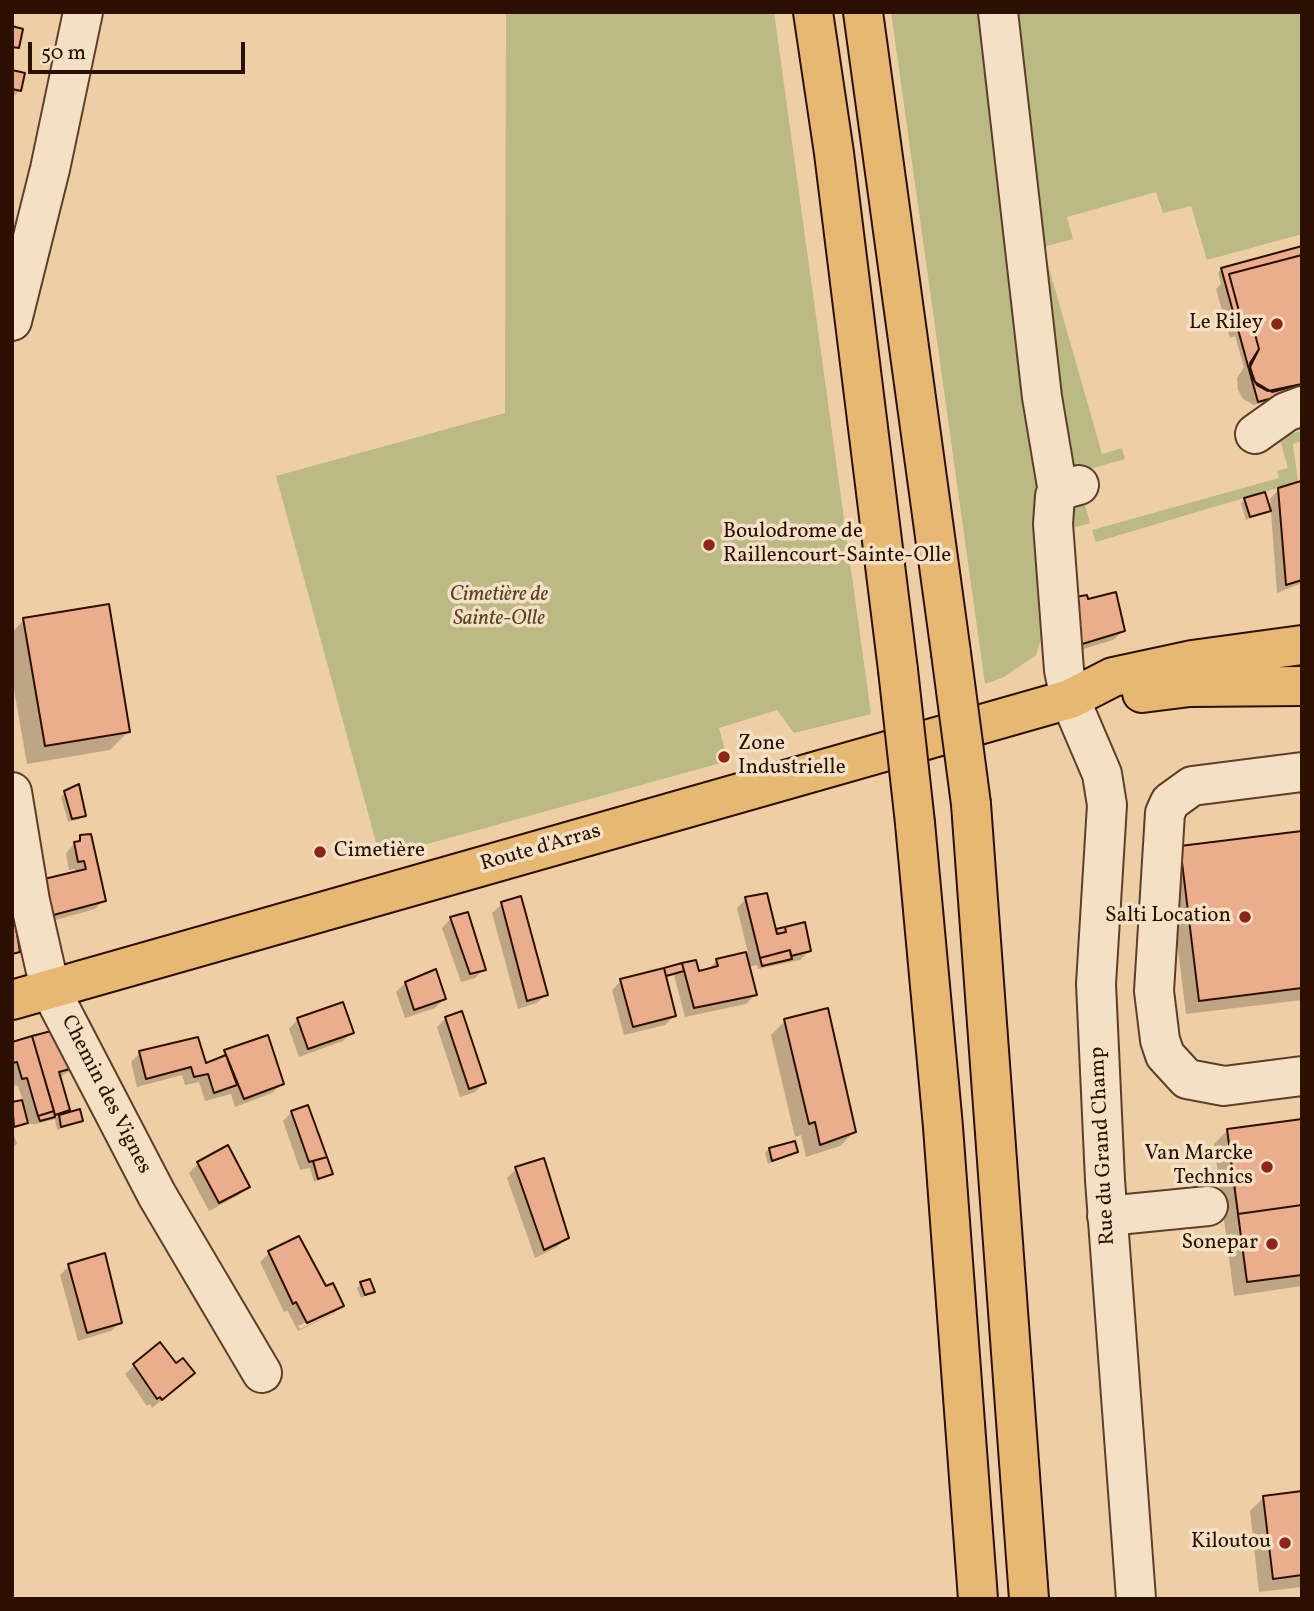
<!DOCTYPE html>
<html>
<head>
<meta charset="utf-8">
<style>
	body { margin:0 }
	#map { position:relative; width:1314px; height:1611px; overflow:hidden; background:#eecfa5; font-family:Vollkorn,serif }
	canvas { display:block }
	.frame { position:absolute; inset:0; border:14px solid #2d0f00; pointer-events:none }
	.scale { position:absolute; left:28px; top:42px; width:217px; height:32px; box-sizing:border-box; border:4px solid #2d0f00; border-top:0; padding-left:9px; font-size:21px; line-height:24px; white-space:nowrap; color:#2d0f00; -webkit-text-stroke:5px #f4e0c4; paint-order:stroke }
</style>
</head>
<body>
<div id="map">
<canvas width="1314" height="1611"></canvas>
<div class="frame"></div>
<div class="scale">50 m</div>
</div>
<script>
const c = document.querySelector('canvas').getContext('2d');
c.lineJoin = 'round';
function paint(path, color) {
  c.fillStyle = color;
  c.fill(path, 'evenodd');
}
function poly(rows) {
  const path = new Path2D();
  for (const r of rows) {
    path.moveTo(r[0], r[1]);
    for (let i = 2; i < r.length; i += 2) path.lineTo(r[i], r[i + 1]);
  }
  return path;
}
function trace(path, color, width, dash) {
  c.strokeStyle = color;
  c.lineWidth = width;
  c.lineCap = dash ? 'butt' : 'round';
  c.setLineDash(dash || []);
  c.stroke(path);
}
function drawText(font, color, halo, rows, align = 'center') {
  c.font = font + ' Vollkorn,serif';
  c.lineWidth = 7;
  c.setLineDash([]);
  c.textBaseline = 'middle';
  c.strokeStyle = halo;
  c.fillStyle = color;
  for (const [text, x, y, turn = 0] of rows) {
    c.save();
    c.translate(x, y);
    c.rotate((+turn || 0) * Math.PI / 180);
    c.textAlign = isNaN(turn) ? turn : align;
    if (halo) c.strokeText(text, 0, 0);
    c.fillText(text, 0, 0);
    c.restore();
  }
}
const green = poly([
	[506,12,774,12,871,714,794,733,777,710,719,728,728,761,380,857,276,476,505,413],
	[891,12,984,12,1034,460,1045,597,1045,627,1036,655,1004,677,985,684],
	[1007,12,1302,12,1302,234,1207,260,1191,206,1163,213,1156,192,1067,217,1073,239,1043,247,1102,454,1122,448,1125,459,1079,472,1074,468,1054,390],
	[1290,423,1293,433,1302,431,1302,441,1293,444,1298,482,1096,542,1092,530,1279,478,1277,471,1288,468,1278,433],
	[1083,497,1090,523,1062,531,1067,510]
]);
const shadow = poly([
	[12,72,20,90,12,98],
	[1302,248,1302,392,1254,405,1243,399,1238,390,1237,378,1244,367,1235,336,1230,338,1216,289,1221,284,1218,273,1222,269],
	[1300,483,1302,583,1277,593,1270,499,1279,489],
	[1245,499,1269,510,1246,520,1241,503],
	[1087,601,1123,631,1113,640,1070,653],
	[24,620,128,732,110,750,27,764,12,678,12,632],
	[65,793,85,815,80,819,68,822,61,797],
	[1302,832,1302,1000,1186,1014,1167,861],
	[81,837,104,900,95,909,37,925,76,873,75,869,69,870,66,853],
	[746,899,774,931,803,924,809,951,800,960,758,969,757,965,748,967,755,995,746,1004,685,1017,674,975,665,978,674,1016,665,1025,624,1035,612,990,621,981,695,962,698,973,707,971,717,960,748,953,737,908],
	[502,904,546,994,537,1003,518,1009,492,913],
	[451,918,484,969,475,978,461,982,442,928],
	[405,983,444,999,435,1008,405,1018,396,992],
	[446,1018,484,1083,475,1092,460,1097,437,1027],
	[298,1019,352,1032,343,1041,299,1057,289,1029],
	[785,1021,854,1132,840,1146,806,1157,801,1135,795,1137,771,1035],
	[12,1044,75,1067,59,1078,68,1109,61,1117,81,1120,57,1130,55,1119,36,1124,29,1124,28,1120,12,1129,17,1144,12,1148,12,1104,23,1101,18,1086,12,1085],
	[225,1052,282,1084,272,1093,235,1107,231,1094,205,1101,199,1082,185,1085,182,1075,137,1087,131,1062,140,1053,205,1065,216,1061],
	[307,1107,331,1174,314,1182,310,1168,300,1170,283,1121,292,1112],
	[1302,1120,1302,1286,1234,1296,1214,1144,1228,1130],
	[769,1149,796,1152,768,1164,765,1153],
	[198,1164,248,1186,239,1195,209,1211,189,1173],
	[516,1169,567,1238,557,1247,535,1258,507,1178],
	[299,1238,325,1289,342,1305,333,1314,298,1331,287,1310,284,1312,260,1262,269,1253],
	[333,1309,333,1313,300,1329,298,1326],
	[69,1266,120,1322,111,1331,78,1341,60,1275],
	[361,1284,373,1292,361,1298,357,1288],
	[135,1365,176,1365,184,1382,152,1408,150,1404,147,1406,125,1374],
	[1302,1493,1302,1587,1259,1592,1250,1511,1264,1497]
]);
const building = poly([
	[12,26,23,29,19,48,12,47,12,26],
	[12,70,25,73,21,91,12,89,12,70],
	[1302,246,1302,255,1229,274,1243,326,1252,323,1259,349,1250,367,1255,382,1272,392,1302,384,1302,390,1258,402,1221,268,1302,246],
	[1302,255,1302,384,1268,391,1257,385,1251,375,1250,363,1259,349,1252,323,1243,326,1229,274,1302,255],
	[1301,481,1302,580,1286,585,1278,488,1301,481],
	[1265,492,1271,511,1250,517,1244,498,1265,492],
	[1116,592,1125,631,1079,645,1070,598,1087,595,1088,599,1116,592],
	[109,604,130,732,45,746,23,618,109,604],
	[79,784,86,816,72,819,64,791,79,784],
	[1302,831,1302,988,1199,1001,1180,846,1302,831],
	[91,834,106,901,46,917,40,880,86,869,84,861,78,862,74,842,80,841,80,835,91,834],
	[767,893,777,934,786,932,785,927,805,922,811,951,791,956,790,950,760,958,745,897,767,893],
	[521,896,548,995,527,1001,501,902,521,896],
	[12,903,20,952,12,954,12,903],
	[468,912,486,970,470,974,450,917,468,912],
	[785,927,786,932,777,934,776,929,785,927],
	[790,950,792,959,762,966,760,958,790,950],
	[746,952,757,995,694,1008,682,963,696,960,699,971,718,966,716,959,746,952],
	[682,963,684,971,666,976,664,968,682,963],
	[664,968,676,1016,633,1027,620,979,664,968],
	[436,969,446,999,414,1010,405,982,436,969],
	[343,1002,354,1033,308,1049,297,1018,343,1002],
	[828,1008,856,1132,820,1145,815,1122,809,1124,784,1019,828,1008],
	[462,1011,486,1083,469,1089,445,1017,462,1011],
	[59,1029,77,1067,59,1072,70,1110,55,1115,32,1036,59,1029],
	[268,1035,284,1084,244,1099,224,1050,268,1035],
	[32,1036,54,1111,38,1116,27,1078,22,1079,17,1062,12,1063,12,1042,32,1036],
	[198,1037,206,1063,226,1055,237,1085,214,1093,208,1074,194,1077,191,1067,146,1079,139,1051,198,1037],
	[22,1100,28,1123,14,1127,12,1102,22,1100],
	[308,1105,327,1157,309,1162,291,1111,308,1105],
	[80,1109,83,1121,61,1127,59,1115,80,1109],
	[54,1111,55,1117,40,1121,38,1116,54,1111],
	[1302,1119,1302,1205,1238,1214,1227,1129,1302,1119],
	[795,1141,798,1152,772,1161,769,1148,795,1141],
	[228,1145,250,1187,219,1203,197,1162,228,1145],
	[327,1157,333,1174,318,1179,313,1161,327,1157],
	[544,1158,569,1238,544,1250,515,1167,544,1158],
	[1302,1205,1302,1275,1247,1282,1238,1214,1302,1205],
	[299,1236,326,1286,333,1283,344,1306,307,1323,296,1302,293,1304,268,1251,299,1236],
	[105,1253,122,1323,87,1333,68,1264,105,1253],
	[370,1279,375,1292,365,1295,360,1282,370,1279],
	[160,1342,176,1363,183,1358,195,1373,162,1400,160,1397,157,1399,133,1364,160,1342],
	[1302,1491,1302,1575,1273,1579,1263,1496,1302,1491]
]);
const minor = poly([
	[998,12,1042,397,1058,492],
	[12,321,50,169,83,12],
	[1255,434,1286,412,1302,406],
	[1079,485,1061,490,1055,496,1053,524,1064,670,1070,699,1102,774,1107,805,1096,984,1105,1180,1136,1599],
	[1302,772,1192,786,1170,802,1165,813,1154,991,1160,1040,1165,1055,1187,1079,1224,1086,1302,1076],
	[12,792,30,901,50,989,157,1195,262,1373],
	[1107,1216,1208,1206]
]);
const major = poly([
	[1142,693,1190,687,1302,686],
	[12,1000,1070,699,1113,677,1192,660,1302,645]
]);
const highway = poly([
	[813,12,834,153,898,670],
	[863,12,951,653],
	[971,804,1029,1599],
	[915,823,943,1127,978,1599]
]);
const highwayBridge = poly([
	[951,653,971,804],
	[898,670,915,823]
]);
const markers = [
	[1277,324,7,"#8f2418"],
	[709,545,7,"#8f2418"],
	[724,757,7,"#8f2418"],
	[320,852,7,"#8f2418"],
	[1245,917,7,"#8f2418"],
	[1267,1167,7,"#8f2418"],
	[1272,1244,7,"#8f2418"],
	[1285,1543,7,"#8f2418"]
];
const poiNames = [
	["Le Riley",1263,324],
	["Boulodrome de",723,533,"left"],
	["Raillencourt-Sainte-Olle",723,557,"left"],
	["Zone",738,745,"left"],
	["Industrielle",738,769,"left"],
	["Cimetière",334,852,"left"],
	["Salti Location",1231,917],
	["Van Marcke",1253,1155],
	["Technics",1253,1179],
	["Sonepar",1258,1244],
	["Kiloutou",1271,1543]
];
const parkNames = [
	["Cimetière de",499,596],
	["Sainte-Olle",499,620]
];
const streetNames = [
	["Route d'Arras",541,849,-16],
	["Chemin des Vignes",105,1095,63],
	["Rue du Grand Champ",1104,1146,-93]
];
paint(green, '#bbba84');
paint(shadow, '#0003');
paint(building, '#eaae8c');
trace(building, '#2d0f00', 2);
trace(minor, '#5d3f29', 42);
trace(major, '#2d0f00', 42);
trace(highway, '#2d0f00', 42);
trace(minor, '#f4e0c4', 38);
trace(major, '#e7b872', 38);
trace(highway, '#e7b872', 38);
trace(highwayBridge, '#2d0f00', 42, []);
trace(highwayBridge, '#e7b872', 38);
for (const [x, y, r, color] of markers) {
  const dot = new Path2D();
  dot.arc(x, y, r, 0, 2 * Math.PI);
  c.fillStyle = color;
  c.fill(dot);
  trace(dot, '#f4e0c4', 2.5);
}
drawText('21px', '#2d0f00', '#f4e0c4', poiNames, 'right');
drawText('italic 21px', '#584228', '#f4e0c4', parkNames);
drawText('21px', '#2d0f00', '#f4e0c4', streetNames);
</script>
</body>
</html>
